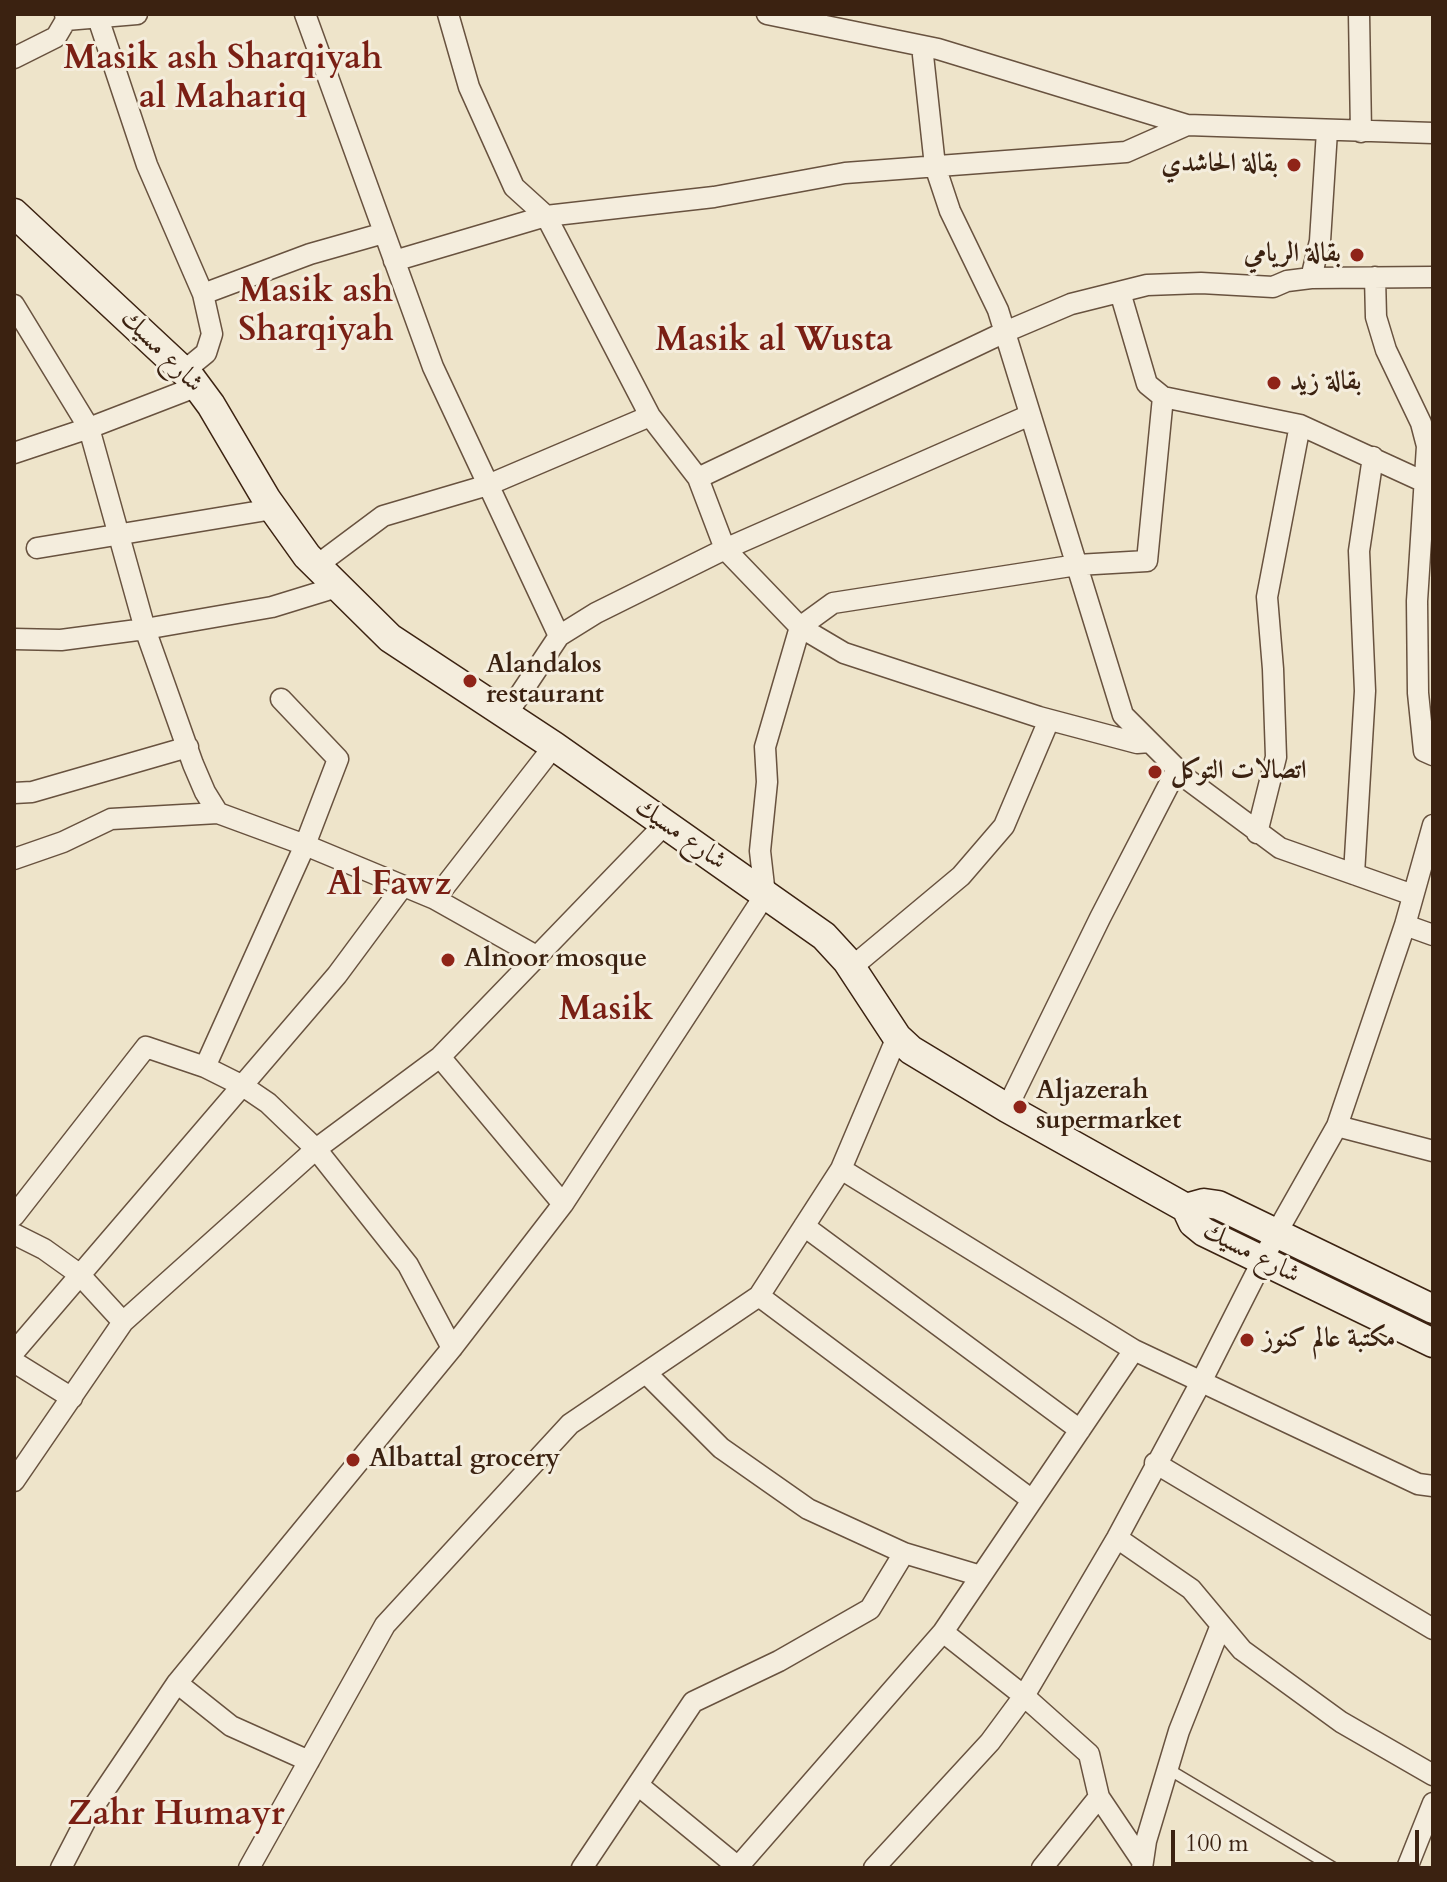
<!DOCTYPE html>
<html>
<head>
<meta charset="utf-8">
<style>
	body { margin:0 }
	#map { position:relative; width:1447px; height:1882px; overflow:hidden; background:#eee4ca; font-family:Cardo,serif }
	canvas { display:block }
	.frame { position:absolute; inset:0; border:16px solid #3b2211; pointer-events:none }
	.scale { position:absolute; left:1171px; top:1830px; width:248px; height:36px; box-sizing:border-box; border:4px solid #3b2211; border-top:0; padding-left:10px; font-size:24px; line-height:28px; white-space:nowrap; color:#3b2211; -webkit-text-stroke:6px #f4eddd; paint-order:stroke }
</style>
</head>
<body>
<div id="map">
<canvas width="1447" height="1882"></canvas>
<div class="frame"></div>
<div class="scale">100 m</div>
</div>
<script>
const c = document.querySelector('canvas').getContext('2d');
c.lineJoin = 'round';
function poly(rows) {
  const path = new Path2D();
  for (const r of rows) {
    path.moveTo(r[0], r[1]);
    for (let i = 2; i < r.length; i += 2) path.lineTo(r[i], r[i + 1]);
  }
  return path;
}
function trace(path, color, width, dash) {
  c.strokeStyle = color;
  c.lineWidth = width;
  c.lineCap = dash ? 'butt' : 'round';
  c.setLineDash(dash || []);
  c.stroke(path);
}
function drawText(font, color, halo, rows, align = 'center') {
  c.font = font + ' Cardo,Amiri,serif';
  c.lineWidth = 6;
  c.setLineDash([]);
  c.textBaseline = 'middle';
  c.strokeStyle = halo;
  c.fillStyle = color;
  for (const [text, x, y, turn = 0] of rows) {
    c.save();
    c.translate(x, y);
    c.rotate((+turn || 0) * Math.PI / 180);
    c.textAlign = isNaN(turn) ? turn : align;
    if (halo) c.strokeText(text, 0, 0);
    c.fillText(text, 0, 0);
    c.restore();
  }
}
const lane = poly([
	[1168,1769,1334,1868]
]);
const street = poly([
	[305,14,433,367,559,636,507,714],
	[448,14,469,87,514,187,546,216,650,416,698,478,725,549,800,627,844,653,1039,717,1137,743,1150,742],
	[767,14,938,49,1187,125,1433,133],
	[1359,14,1361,132],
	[98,18,147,165,203,294,310,254,384,233],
	[66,20,137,14],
	[922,46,935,166,950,211,998,310,1123,715,1187,779,1280,848,1413,895],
	[14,58,56,37,66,20,65,14],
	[394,261,546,216,714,197,845,173,1126,152,1187,125],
	[1375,277,1376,317,1386,350,1421,423,1427,446,1417,601,1418,693,1424,751,1433,755],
	[1311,278,1433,277],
	[1120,292,1147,384,1163,397,1300,425,1433,486],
	[14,305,89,428,145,629,193,764,205,792,218,813,305,845,435,899,538,957],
	[184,371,206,353,212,334,203,294],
	[14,453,89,428,198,386],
	[698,478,1005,332,1071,304,1147,285,1201,283,1273,287,1287,281,1311,278,1320,241,1327,131],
	[37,548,273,509],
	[316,566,383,516,488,485,650,416],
	[559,636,596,613,725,549,1030,415],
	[14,639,61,640,145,629,272,607,337,587],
	[14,793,32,792,188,747],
	[1257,833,1276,757,1273,669,1267,597,1300,425],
	[14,859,63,842,111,819,218,813],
	[1354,874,1365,691,1359,551,1373,457],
	[435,899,554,746],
	[1405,925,1433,935],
	[852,967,961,876,1004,826,1049,720],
	[440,1057,563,1204],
	[205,1067,305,845,338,759,281,699],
	[1007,1108,1100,918,1177,769],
	[1337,1126,1433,1151],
	[841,1169,1134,1350,1418,1484,1433,1486],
	[14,1216,146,1047,205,1067,243,1086,268,1103,316,1149,408,1265,452,1348],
	[804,1226,1080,1430],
	[14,1234,44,1249,79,1274,123,1322],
	[759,1296,1032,1500],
	[14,1352,337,975,403,886],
	[14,1362,72,1398],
	[646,1373,721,1448,808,1509,904,1553,981,1576],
	[1155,1463,1433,1629],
	[14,1481,123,1322,316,1149,440,1057,665,824],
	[1117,1538,1191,1589,1242,1650,1341,1722,1433,1775],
	[943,1632,1024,1696,1089,1754,1099,1797,1142,1861],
	[177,1683,231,1726,309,1761],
	[638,1785,738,1867],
	[61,1868,90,1812,177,1683,452,1348,563,1204,765,895,760,851,767,782,765,747,800,627,833,603,1077,565,1147,561,1163,397],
	[249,1868,385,1625,570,1424,759,1296,841,1169,897,1037],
	[582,1868,693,1702,779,1661,870,1609,904,1553],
	[737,1868,943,1632,1134,1350],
	[874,1868,990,1742,1024,1696,1117,1538,1201,1382,1277,1232,1337,1126,1405,925,1433,825],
	[1042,1868,1099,1797],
	[1142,1868,1146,1841,1179,1731,1221,1625],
	[1407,1868,1433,1803]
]);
const secondary = poly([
	[14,213,191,378,211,405,267,500,307,556,390,638,554,746,824,936,847,961,897,1037,911,1050,1007,1108,1186,1208,1193,1223,1204,1232,1433,1343],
	[1186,1208,1204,1203,1218,1205,1433,1309]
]);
const markers = [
	[1294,165,8,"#8f2418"],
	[1357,255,8,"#8f2418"],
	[1274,383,8,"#8f2418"],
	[470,681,8,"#8f2418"],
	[1155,772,8,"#8f2418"],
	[448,960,8,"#8f2418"],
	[1020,1107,8,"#8f2418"],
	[1247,1340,8,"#8f2418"],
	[353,1460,8,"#8f2418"]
];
const poiNames = [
	["بقالة الحاشدي",1278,165,"right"],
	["بقالة الريامي",1341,255,"right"],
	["بقالة زيد",1290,383],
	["Alandalos",486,666],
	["restaurant",486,696],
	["اتصالات التوكل",1171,772],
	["Alnoor mosque",464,960],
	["Aljazerah",1036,1092],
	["supermarket",1036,1122],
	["مكتبة عالم كنوز",1263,1340],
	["Albattal grocery",369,1460]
];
const streetNames = [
	["شارع مسيك",161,352,45],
	["شارع مسيك",680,835,35],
	["شارع مسيك",1251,1254,27]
];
const districtNames = [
	["Masik ash Sharqiyah",223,60],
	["al Mahariq",223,99],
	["Masik ash",316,293],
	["Sharqiyah",316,332],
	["Masik al Wusta",774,342],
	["Al Fawz",389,886],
	["Masik",606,1011],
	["Zahr Humayr",176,1816]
];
trace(lane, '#68523f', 13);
trace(street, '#68523f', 23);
trace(secondary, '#3b2211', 31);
trace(lane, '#f4eddd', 10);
trace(street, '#f4eddd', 20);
trace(secondary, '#f4eddd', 28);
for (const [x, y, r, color] of markers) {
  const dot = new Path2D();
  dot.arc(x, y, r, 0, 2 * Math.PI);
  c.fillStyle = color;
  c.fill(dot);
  trace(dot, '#f4eddd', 3);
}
drawText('bold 26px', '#3b2211', '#f4eddd', poiNames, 'left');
drawText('26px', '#3b2211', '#f4eddd', streetNames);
drawText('bold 34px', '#7a1f14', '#f4eddd', districtNames);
</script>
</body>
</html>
